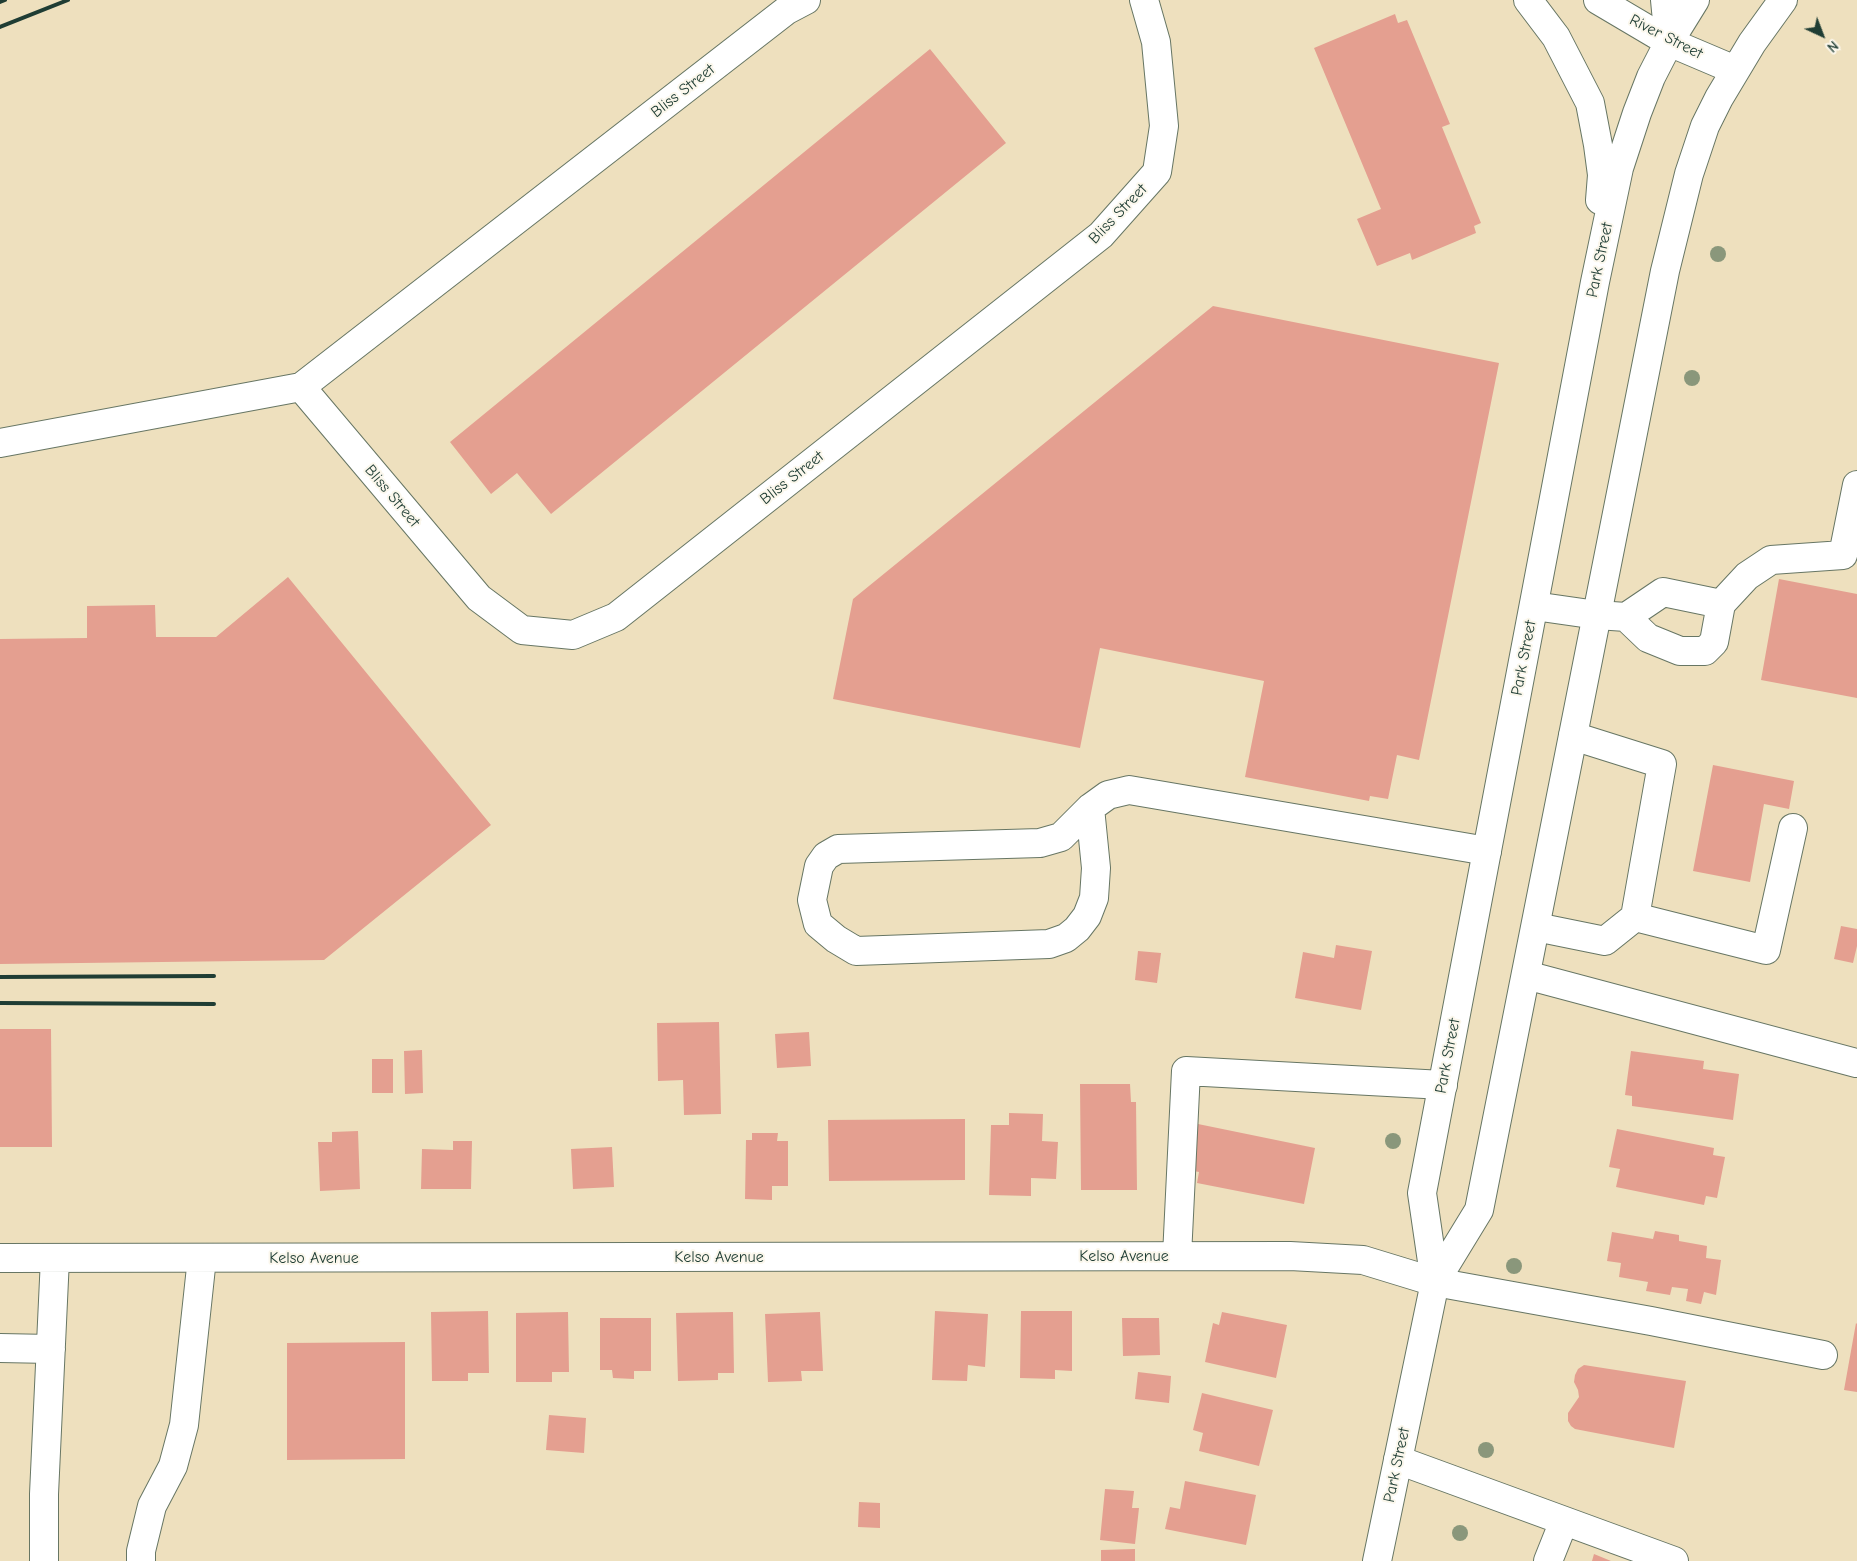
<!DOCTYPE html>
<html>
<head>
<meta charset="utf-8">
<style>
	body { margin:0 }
	#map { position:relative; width:1857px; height:1561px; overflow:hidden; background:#eee0be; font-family:"Comic Neue",sans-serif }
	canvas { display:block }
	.north { position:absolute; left:1797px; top:10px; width:50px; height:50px; -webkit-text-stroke:4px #fbf7ec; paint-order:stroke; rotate:137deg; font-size:14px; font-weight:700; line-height:20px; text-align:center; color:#1f3d34 }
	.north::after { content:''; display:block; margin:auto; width:18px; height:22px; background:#1f3d34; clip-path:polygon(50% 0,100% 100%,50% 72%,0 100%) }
</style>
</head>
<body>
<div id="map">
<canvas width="1857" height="1561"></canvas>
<div class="north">N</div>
</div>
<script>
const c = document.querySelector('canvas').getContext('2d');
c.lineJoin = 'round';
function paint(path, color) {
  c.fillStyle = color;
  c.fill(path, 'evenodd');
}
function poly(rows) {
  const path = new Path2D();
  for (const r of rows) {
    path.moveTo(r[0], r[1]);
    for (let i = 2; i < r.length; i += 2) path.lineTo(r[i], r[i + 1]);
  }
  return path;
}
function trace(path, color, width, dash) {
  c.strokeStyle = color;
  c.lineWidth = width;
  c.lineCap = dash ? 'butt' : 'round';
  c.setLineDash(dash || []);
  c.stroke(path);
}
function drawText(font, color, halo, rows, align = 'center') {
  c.font = font + ' "Comic Neue",sans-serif';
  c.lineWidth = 4;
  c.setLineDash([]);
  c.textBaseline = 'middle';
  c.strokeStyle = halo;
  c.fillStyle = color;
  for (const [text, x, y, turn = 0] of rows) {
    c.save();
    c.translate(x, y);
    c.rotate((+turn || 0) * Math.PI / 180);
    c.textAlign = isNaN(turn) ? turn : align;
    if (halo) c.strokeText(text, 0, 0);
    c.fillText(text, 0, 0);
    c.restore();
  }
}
const building = poly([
	[1395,14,1398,23,1407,20,1450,124,1442,127,1481,223,1474,226,1476,233,1412,260,1410,253,1377,266,1357,219,1381,209,1314,48],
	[930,49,1006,143,551,514,517,473,491,494,450,442],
	[1213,306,1499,363,1419,760,1397,755,1388,799,1370,796,1369,801,1245,777,1264,681,1100,648,1080,748,833,699,853,599],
	[288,577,491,825,324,960,0,964,0,639,87,638,87,606,155,605,156,637,216,637],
	[1779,579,1857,594,1857,698,1761,680],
	[1713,765,1794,781,1789,809,1764,804,1750,882,1693,871],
	[1841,926,1857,929,1857,946,1853,963,1834,959],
	[1336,945,1372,951,1361,1010,1295,998,1303,952,1334,958],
	[1138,951,1161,953,1157,983,1135,980],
	[719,1022,721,1114,684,1115,683,1080,658,1081,657,1023],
	[0,1029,51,1029,52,1147,0,1147],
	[809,1032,811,1066,777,1068,775,1034],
	[422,1050,423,1093,405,1094,404,1051],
	[1631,1051,1704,1061,1703,1069,1739,1074,1733,1120,1632,1106,1632,1096,1625,1095],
	[372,1059,393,1059,393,1093,372,1093],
	[1080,1084,1130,1084,1131,1102,1136,1102,1137,1190,1081,1190],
	[1009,1113,1043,1114,1042,1141,1058,1142,1056,1179,1031,1178,1031,1196,989,1195,991,1125,1009,1125],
	[965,1119,965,1180,829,1181,828,1120],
	[1198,1124,1315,1148,1304,1204,1197,1183,1199,1172,1188,1170],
	[1617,1129,1714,1148,1713,1155,1725,1157,1717,1198,1706,1196,1704,1205,1616,1187,1620,1169,1609,1167],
	[358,1131,360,1189,320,1191,318,1142,332,1142,332,1132],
	[752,1133,778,1133,777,1141,788,1141,788,1186,772,1186,772,1200,745,1199,746,1140,752,1140],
	[453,1141,472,1141,471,1189,421,1189,422,1149,453,1150],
	[612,1147,614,1187,573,1189,571,1149],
	[1655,1231,1679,1235,1679,1241,1707,1246,1706,1258,1721,1260,1716,1295,1704,1292,1701,1304,1686,1301,1688,1289,1672,1287,1670,1295,1646,1291,1648,1282,1619,1277,1621,1263,1607,1261,1612,1232,1653,1239],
	[488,1311,489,1373,468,1373,468,1381,432,1381,431,1312],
	[935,1311,988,1314,985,1367,968,1365,967,1381,932,1380],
	[1021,1311,1072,1311,1072,1371,1055,1370,1055,1379,1020,1378],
	[568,1312,569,1372,552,1372,552,1382,516,1382,516,1313],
	[733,1312,734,1373,718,1373,718,1380,678,1381,676,1313],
	[820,1312,823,1371,801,1371,802,1381,768,1382,765,1314],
	[1222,1312,1287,1325,1276,1378,1205,1362,1213,1323,1219,1325],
	[600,1318,651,1318,651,1371,634,1371,634,1379,613,1378,612,1370,600,1370],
	[1122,1318,1159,1318,1160,1355,1123,1356],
	[1856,1323,1857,1324,1857,1392,1844,1390],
	[405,1342,405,1459,287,1460,287,1343],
	[1584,1365,1686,1381,1674,1448,1575,1429,1571,1426,1568,1421,1568,1413,1579,1397,1578,1390,1574,1382,1575,1375,1578,1369],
	[1138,1372,1171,1376,1169,1403,1135,1399],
	[1202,1393,1273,1410,1259,1466,1199,1451,1203,1433,1193,1430],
	[549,1415,586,1418,584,1453,546,1450],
	[1185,1481,1256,1495,1246,1545,1165,1529,1170,1507,1180,1509],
	[1105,1489,1134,1491,1132,1508,1139,1508,1135,1544,1100,1540],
	[859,1502,880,1503,880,1528,858,1527],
	[1135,1549,1135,1561,1101,1561,1101,1550],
	[1594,1554,1611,1561,1592,1561]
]);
const minor = poly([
	[1665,0,1669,42],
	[301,387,479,598,522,630,573,635,616,617,1101,235,1157,172,1164,126,1156,42,1144,0],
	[0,443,301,387,787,10,806,0],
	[1534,606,1597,615,1626,617,1663,592,1721,604],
	[1626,617,1648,638,1680,651,1705,651,1714,642,1721,604,1747,576,1771,560,1843,555,1857,485],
	[1573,736,1662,764,1635,917],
	[1090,808,1096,868,1094,898,1087,916,1077,929,1066,938,1049,944,856,951,836,939,818,924,812,900,819,866,826,856,838,849,1040,843,1061,837,1090,808,1108,795,1129,790,1487,851],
	[1536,927,1605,941,1635,917,1766,950,1793,828],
	[1526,975,1856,1063],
	[1177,1256,1186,1071,1443,1085],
	[0,1258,1290,1256,1363,1260,1435,1282,1651,1321,1823,1355],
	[0,1348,51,1349],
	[1398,1460,1674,1561],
	[44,1561,44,1494,55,1258],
	[141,1561,141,1551,152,1506,173,1466,184,1425,202,1258],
	[1548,1561,1564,1521]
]);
const major = poly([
	[1528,0,1556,37,1590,103,1598,145,1602,175,1600,200],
	[1598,0,1669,42,1735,70],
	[1435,1282,1479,1210,1665,271,1689,174,1705,126,1719,98,1752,43,1783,0],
	[1377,1561,1435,1282,1422,1193,1595,282,1619,168,1637,113,1651,77,1669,42,1695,0]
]);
const rail = poly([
	[0,2,5,0],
	[0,27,68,0],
	[0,977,214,976],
	[0,1003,214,1004]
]);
const trees = [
	[1718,254],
	[1692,378],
	[1393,1141],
	[1514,1266],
	[1486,1450],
	[1460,1533]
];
const streetNames = [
	["River Street",1666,37,27],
	["Bliss Street",683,91,-38],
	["Bliss Street",1118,214,-46],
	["Park Street",1600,260,-78],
	["Bliss Street",792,478,-38],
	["Bliss Street",392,496,50],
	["Park Street",1524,658,-79],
	["Park Street",1448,1056,-79],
	["Kelso Avenue",1124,1256],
	["Kelso Avenue",719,1257],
	["Kelso Avenue",314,1258],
	["Park Street",1397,1465,-78]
];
paint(building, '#e49f90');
trace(minor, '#677664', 30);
trace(major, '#677664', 30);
trace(minor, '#fff', 28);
trace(major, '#fff', 28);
trace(rail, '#1f3d34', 4);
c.fillStyle = '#8a977b';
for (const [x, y] of trees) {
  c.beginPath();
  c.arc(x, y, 8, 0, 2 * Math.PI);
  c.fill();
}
drawText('16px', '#1f3d34', '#fbf7ec', streetNames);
</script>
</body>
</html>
